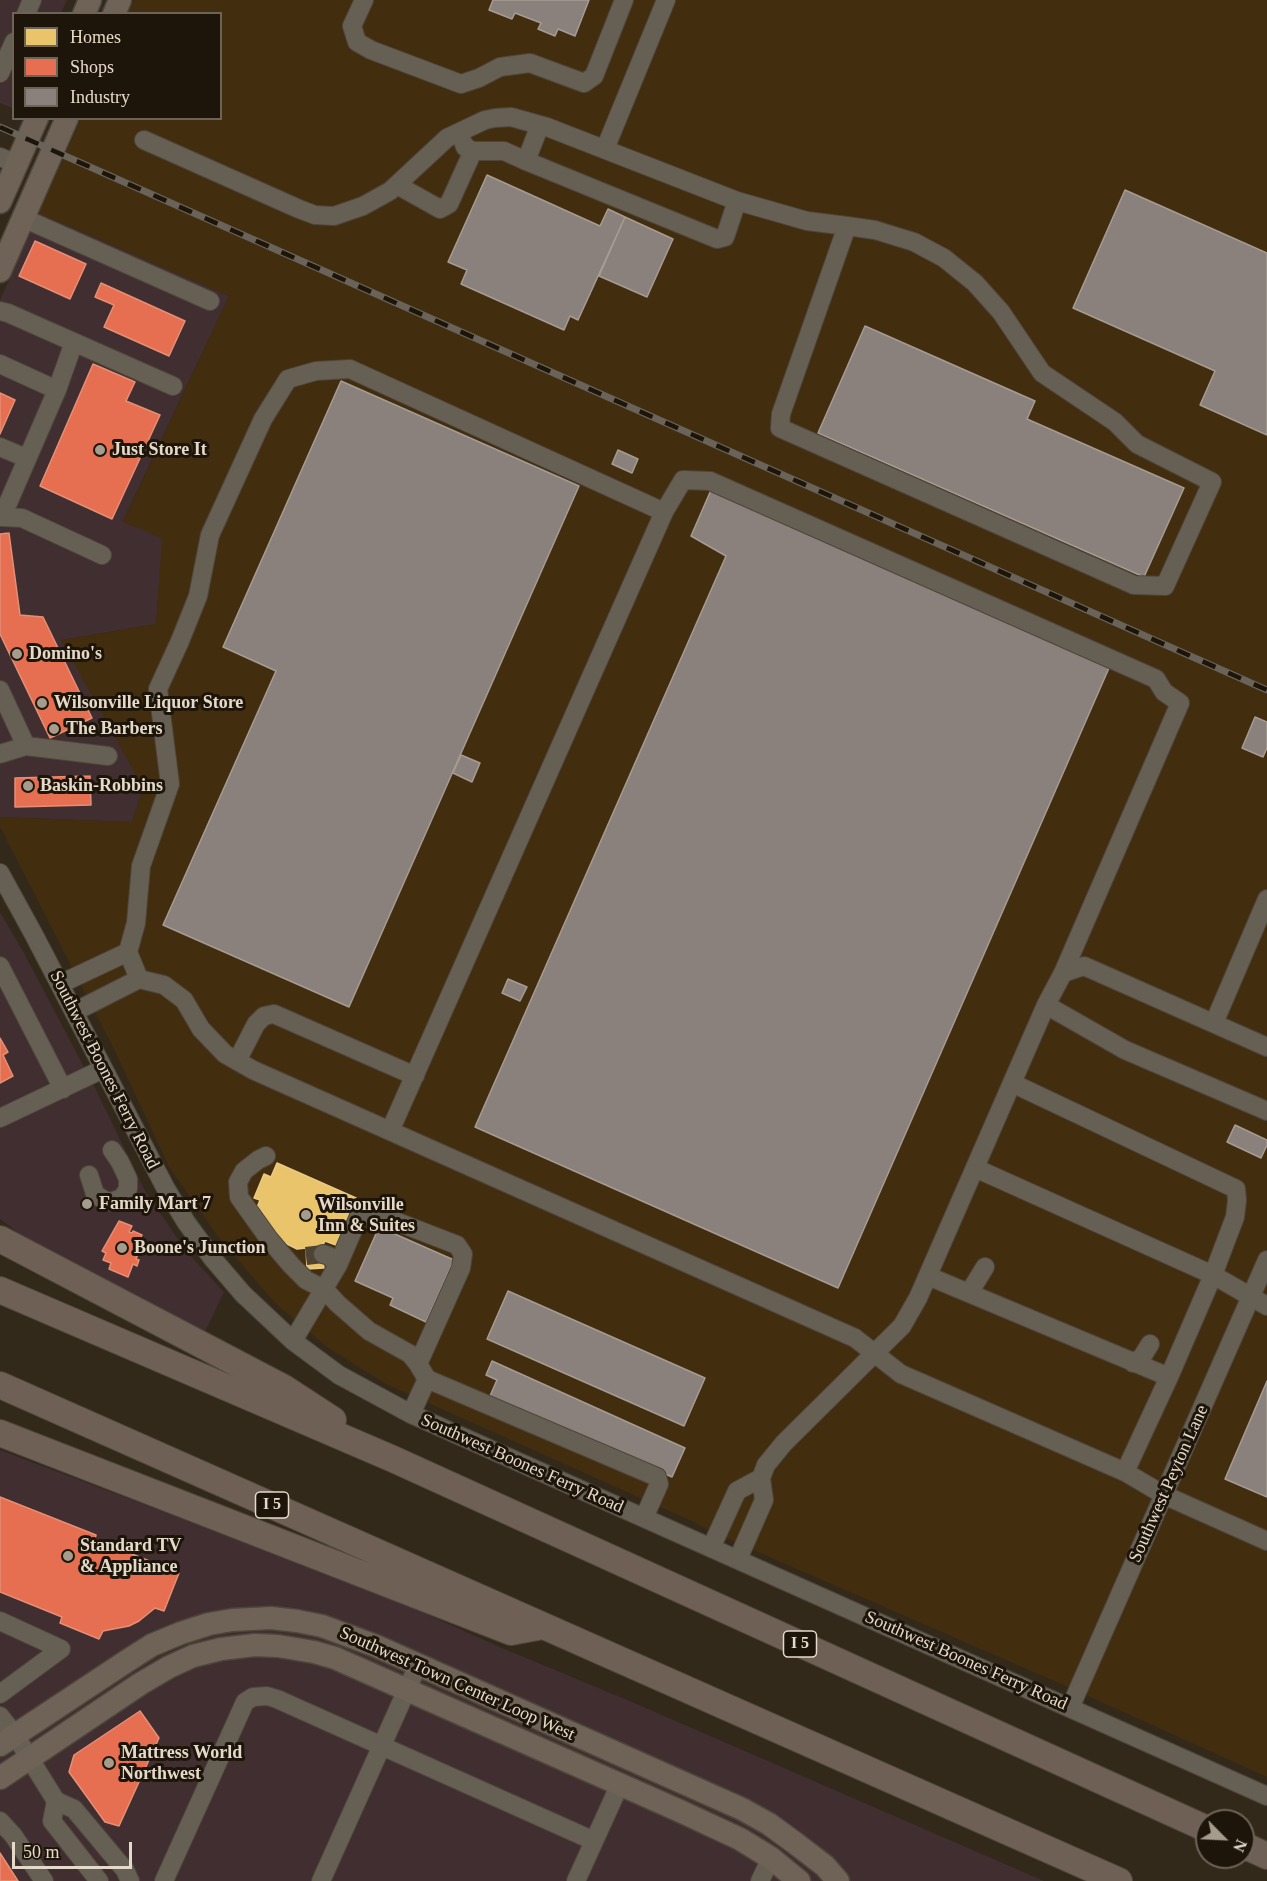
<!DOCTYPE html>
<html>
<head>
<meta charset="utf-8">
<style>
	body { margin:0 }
	#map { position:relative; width:1267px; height:1881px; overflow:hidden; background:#32291a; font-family:"Times New Roman",serif }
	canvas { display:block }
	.legend { position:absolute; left:12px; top:12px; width:210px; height:108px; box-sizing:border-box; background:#1d150a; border:2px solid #6d6457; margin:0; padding:8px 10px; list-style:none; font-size:18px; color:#e5daca }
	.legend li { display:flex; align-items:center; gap:12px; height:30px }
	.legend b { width:30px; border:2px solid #6d6457 }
	.north { position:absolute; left:1195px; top:1809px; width:60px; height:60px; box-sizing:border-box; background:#1d150a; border:2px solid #6d6457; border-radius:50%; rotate:114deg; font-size:16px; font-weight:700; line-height:24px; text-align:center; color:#e5daca }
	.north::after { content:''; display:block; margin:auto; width:21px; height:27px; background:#a69c8c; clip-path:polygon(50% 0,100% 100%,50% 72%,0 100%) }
	.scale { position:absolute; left:12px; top:1842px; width:120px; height:27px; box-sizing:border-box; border:3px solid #e5daca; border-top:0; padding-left:8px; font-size:18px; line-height:21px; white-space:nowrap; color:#e5daca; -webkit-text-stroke:4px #1d150a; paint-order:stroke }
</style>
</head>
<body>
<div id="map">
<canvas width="1267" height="1881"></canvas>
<ul class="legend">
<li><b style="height:16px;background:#e9c46a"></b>Homes</li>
<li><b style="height:16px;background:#e76f51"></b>Shops</li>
<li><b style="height:16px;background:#8a817c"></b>Industry</li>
</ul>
<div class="north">N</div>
<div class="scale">50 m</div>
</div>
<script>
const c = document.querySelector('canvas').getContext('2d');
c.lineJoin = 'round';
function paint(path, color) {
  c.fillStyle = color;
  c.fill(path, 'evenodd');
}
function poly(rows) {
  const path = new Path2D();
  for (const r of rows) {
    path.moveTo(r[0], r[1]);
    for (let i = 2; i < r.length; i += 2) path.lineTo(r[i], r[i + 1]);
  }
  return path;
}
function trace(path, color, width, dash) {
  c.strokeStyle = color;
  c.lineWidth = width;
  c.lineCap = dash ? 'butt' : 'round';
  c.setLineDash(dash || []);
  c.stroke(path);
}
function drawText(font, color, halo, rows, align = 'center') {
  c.font = font + ' "Times New Roman",serif';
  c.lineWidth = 6;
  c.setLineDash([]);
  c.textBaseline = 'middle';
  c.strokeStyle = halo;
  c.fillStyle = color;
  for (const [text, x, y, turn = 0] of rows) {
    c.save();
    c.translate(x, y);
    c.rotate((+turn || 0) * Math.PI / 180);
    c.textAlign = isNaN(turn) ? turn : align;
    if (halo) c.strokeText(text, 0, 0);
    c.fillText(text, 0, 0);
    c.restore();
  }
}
const commercial = poly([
	[0,0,67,0,61,13,14,14,13,108,0,103],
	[39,213,229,296,123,521,163,538,156,624,62,640,143,788,132,822,0,817,0,300],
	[0,912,24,953,95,1088,145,1191,186,1251,224,1292,203,1336,43,1252,0,1219],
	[0,1450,379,1593,502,1648,625,1699,1044,1881,0,1881]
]);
const built = poly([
	[134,0,1267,0,1267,1777,1066,1686,719,1535,694,1522,386,1384,327,1347,275,1303,219,1238,169,1167,116,1053,0,827,0,817,132,822,143,788,61,640,156,624,162,538,123,522,229,296,39,213,81,119,220,118,220,14,128,13]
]);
const homes = poly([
	[277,1163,356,1198,336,1245,325,1241,322,1247,324,1268,307,1269,306,1248,297,1249,285,1243,262,1217,264,1213,256,1210,260,1200,254,1198,264,1174,271,1177,277,1163]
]);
const shops = poly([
	[35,241,86,264,70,299,19,276,35,241],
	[101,283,185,321,169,356,104,327,114,305,95,297,101,283],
	[93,364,135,382,126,401,160,415,112,519,40,486,93,364],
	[0,393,15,400,0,434,0,393],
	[9,533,20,615,43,617,92,718,50,738,0,634,0,534,9,533],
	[90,776,91,805,15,807,15,778,90,776],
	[0,1038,8,1052,3,1055,13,1076,0,1083,0,1038],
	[119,1221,132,1226,129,1232,132,1233,133,1231,142,1235,139,1242,142,1244,136,1259,139,1260,137,1266,133,1264,128,1277,109,1269,111,1263,103,1260,106,1253,102,1251,119,1221],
	[0,1497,96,1535,95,1539,179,1573,164,1611,155,1608,139,1621,129,1626,103,1631,99,1639,60,1623,62,1617,0,1592,0,1497],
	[140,1711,159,1738,119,1826,105,1822,69,1772,74,1755,140,1711],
	[0,1853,18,1881,0,1881,0,1853]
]);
const industry = poly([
	[493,0,589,0,575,36,558,29,555,36,538,29,541,23,515,13,512,19,489,10,493,0],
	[487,175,600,226,608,209,625,217,578,320,570,316,564,330,461,284,467,270,448,262,487,175],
	[1125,190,1267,253,1267,435,1200,405,1215,371,1073,308,1125,190],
	[625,217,673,239,647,297,599,276,625,217],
	[865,326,1035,401,1027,419,1184,488,1144,577,818,433,865,326],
	[341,381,579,486,349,1007,163,925,276,671,223,647,341,381],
	[618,450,638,459,632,473,612,464,618,450],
	[711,490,1109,668,838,1288,475,1127,726,556,691,536,711,490],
	[1255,717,1267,722,1267,748,1263,757,1242,748,1255,717],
	[461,755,480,763,472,782,453,773,461,755],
	[508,979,527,987,520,1001,502,993,508,979],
	[1235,1125,1267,1140,1267,1145,1261,1158,1227,1142,1235,1125],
	[379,1227,454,1260,426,1322,390,1305,393,1298,355,1281,379,1227],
	[508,1291,705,1378,684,1426,487,1339,508,1291],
	[492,1361,685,1448,672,1477,490,1396,497,1380,486,1375,492,1361],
	[1267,1381,1267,1497,1225,1479,1267,1381]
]);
const minorTunnel = poly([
	[306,1256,323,1254]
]);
const minor = poly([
	[364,0,352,26,357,42,371,50,461,84,479,78,500,67,530,63,584,83,594,76,624,0],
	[26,14,32,0],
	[0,73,14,42],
	[540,125,526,161,717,239,725,237,737,201],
	[144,140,299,209,315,215,334,216,363,206,390,191,447,138,485,120,495,118,511,117,547,127,737,201,807,221,847,226,875,230,914,242,944,258,975,283,1001,312,1042,373,1115,422,1137,444,1212,482,1165,586,1134,585,780,428,781,414,847,226],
	[464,144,465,147,473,151,504,151,526,161],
	[605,149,666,0],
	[0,157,17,164],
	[397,185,440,209,449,204,473,151],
	[23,218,210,301],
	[0,311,8,313,173,386],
	[0,364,57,390],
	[0,447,26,458],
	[0,517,2,517,57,390,74,342],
	[2,517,22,518,102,555],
	[0,690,26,746],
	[0,754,26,746,108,756],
	[0,873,34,935,166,1189,186,1222,213,1259,243,1294,293,1341,339,1375,411,1414,1267,1796],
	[0,966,63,1089],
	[1063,973,1084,966,1267,1047],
	[139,979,128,952,136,923,141,866,170,784,158,689,180,641,198,596,210,535,263,419,288,379,316,371,350,369,664,512],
	[60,984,128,952],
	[1046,1005,1125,1050,1267,1111],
	[74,1012,139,979,164,985,184,1000,201,1029,225,1054,253,1070,855,1338,901,1374,1125,1472,1164,1495,1267,1541],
	[1214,1023,1267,899],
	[237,1061,256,1024,264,1016,274,1014,415,1076],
	[1012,1083,1236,1189,1237,1200,1235,1217,1213,1275,1169,1377,1125,1472],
	[0,1118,103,1069],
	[390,1131,664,512,683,480,710,481,1156,679,1164,692,1180,703,1063,973,1046,1005,918,1298,902,1326,784,1443,766,1465,761,1478,764,1500,738,1559],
	[266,1156,258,1160,244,1171,238,1182,239,1197,269,1239,291,1265,306,1280,324,1289,338,1304,369,1331,410,1354,418,1364,427,1379,411,1414],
	[975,1168,1213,1275,1267,1306],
	[89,1175,95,1194,104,1200,111,1202,122,1198,128,1189,128,1179,120,1162,112,1150],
	[323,1254,329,1256,338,1265],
	[928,1276,1169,1377],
	[969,1293,985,1267],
	[293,1341,338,1265,359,1216,369,1211,457,1245,463,1254,461,1268,418,1364],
	[1133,1363,1142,1357,1150,1344],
	[427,1379,657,1477,659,1484,644,1518],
	[711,1548,737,1491,761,1478],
	[0,1621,61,1649,0,1694],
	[1070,1708,1267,1260],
	[0,1716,15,1735,56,1801,74,1809,125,1870,130,1881],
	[56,1801,52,1821,99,1881],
	[0,1821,13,1835,44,1881],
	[164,1881,245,1702,253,1697,267,1696,277,1699,594,1841],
	[321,1881,418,1665],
	[576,1881,620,1784],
	[760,1881,771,1858]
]);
const major = poly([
	[84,14,90,0],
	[114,14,120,0],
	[0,202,37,118],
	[0,271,67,118],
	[0,1745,127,1661,152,1645,181,1633,209,1624,232,1620,271,1618,297,1621,322,1626,376,1646,742,1809,769,1824,795,1843,825,1866,838,1881],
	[0,1778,140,1684,169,1667,193,1656,221,1649,255,1645,278,1646,314,1652,335,1658,680,1811,740,1839,771,1858,799,1881]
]);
const highway = poly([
	[0,1239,284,1388,333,1420],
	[0,1290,393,1459,1207,1829],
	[0,1385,1119,1881],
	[0,1433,511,1632,543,1626],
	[1243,1845,1267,1856]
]);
const rail = poly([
	[0,127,1267,690]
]);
const markers = [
	[100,450,6,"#a69c8c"],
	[17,654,6,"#a69c8c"],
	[42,703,6,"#a69c8c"],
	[54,729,6,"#a69c8c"],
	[28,786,6,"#a69c8c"],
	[87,1204,6,"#a69c8c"],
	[306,1215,6,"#a69c8c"],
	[122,1248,6,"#a69c8c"],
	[68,1556,6,"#a69c8c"],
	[109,1763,6,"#a69c8c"]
];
const shields = [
	[272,1505,33],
	[800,1644,33]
];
const shieldNames = [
	["I 5",272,1505],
	["I 5",800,1644]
];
const poiNames = [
	["Just Store It",112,450],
	["Domino's",29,654],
	["Wilsonville Liquor Store",54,703],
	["The Barbers",66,729],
	["Baskin-Robbins",40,786],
	["Family Mart 7",99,1204],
	["Wilsonville",318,1205],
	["Inn & Suites",318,1226],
	["Boone's Junction",134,1248],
	["Standard TV",80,1546],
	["& Appliance",80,1567],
	["Mattress World",121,1753],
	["Northwest",121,1774]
];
const streetNames = [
	["Southwest Boones Ferry Road",104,1070,63],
	["Southwest Boones Ferry Road",522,1464,24],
	["Southwest Peyton Lane",1169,1484,-66],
	["Southwest Boones Ferry Road",966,1661,24],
	["Southwest Town Center Loop West",457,1684,24]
];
paint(commercial, '#412e30');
paint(built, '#422e0f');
paint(homes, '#e9c46a');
trace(homes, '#e8cb87', 1.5);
paint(shops, '#e76f51');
trace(shops, '#e68f75', 1.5);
paint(industry, '#8a817c');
trace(industry, '#a59c93', 1.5);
trace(minorTunnel, '#4d4434', 18, [18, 9]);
trace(minor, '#4e463a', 20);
trace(major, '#4e463a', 25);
trace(highway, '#4e463a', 28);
trace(minor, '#665f54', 18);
trace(major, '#6f6357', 22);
trace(highway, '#6f6056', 26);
trace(rail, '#696359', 7);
trace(rail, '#1d150a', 4.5, [14]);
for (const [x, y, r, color] of markers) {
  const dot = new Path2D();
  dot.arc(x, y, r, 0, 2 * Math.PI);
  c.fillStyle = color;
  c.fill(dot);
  trace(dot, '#1d150a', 2);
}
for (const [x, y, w] of shields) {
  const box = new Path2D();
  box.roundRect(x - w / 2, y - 13, w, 26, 4.5);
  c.fillStyle = '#1d150a';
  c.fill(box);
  trace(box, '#e5daca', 1.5);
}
drawText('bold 16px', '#e5daca', null, shieldNames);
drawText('bold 18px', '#e5daca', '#1d150a', poiNames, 'left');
drawText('18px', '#e5daca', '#1d150a', streetNames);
</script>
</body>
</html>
